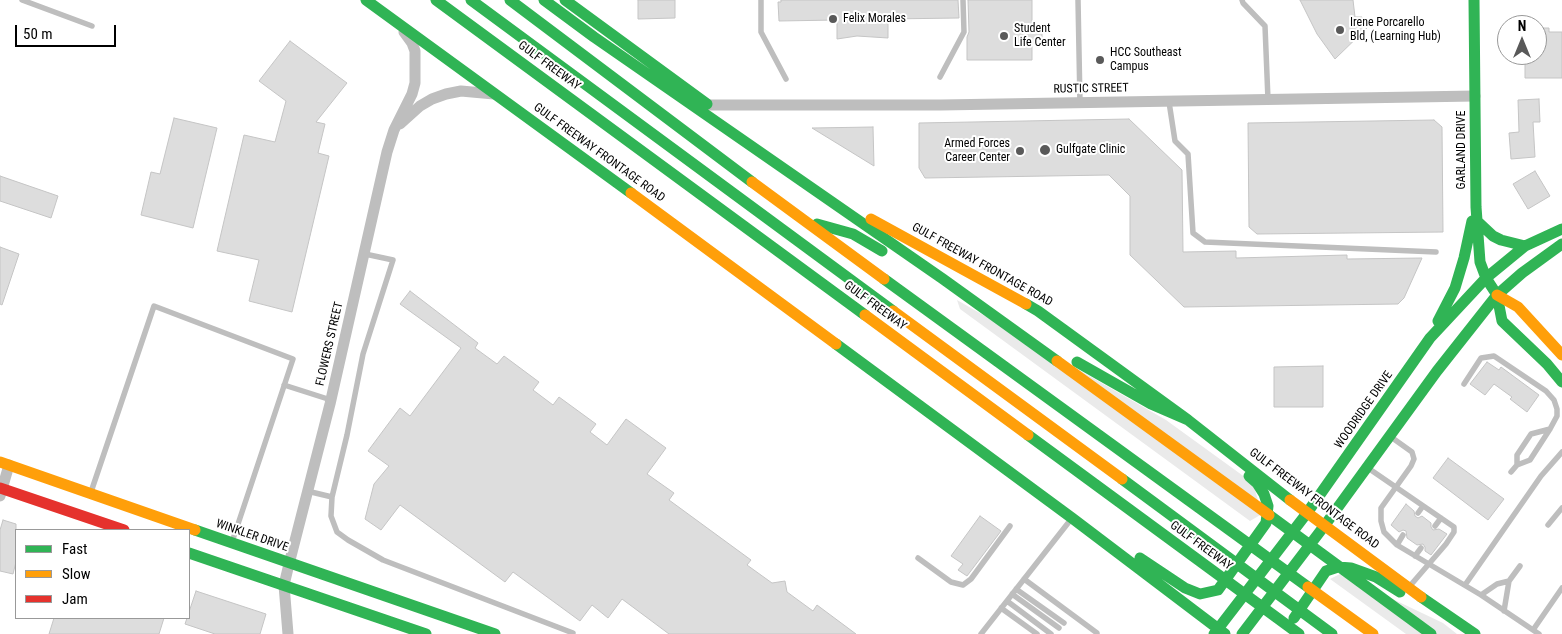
<!DOCTYPE html>
<html>
<head>
<meta charset="utf-8">
<style>
	body { margin:0 }
	#map { position:relative; width:1562px; height:634px; overflow:hidden; background:#fff; font-family:"Roboto Condensed",sans-serif }
	canvas { display:block }
	.legend { position:absolute; left:15px; top:529px; width:175px; height:90px; box-sizing:border-box; background:#fff; border:1px solid #999; margin:0; padding:6px 9px; list-style:none; font-size:15px; color:#000 }
	.legend li { display:flex; align-items:center; gap:10px; height:25px }
	.legend b { width:25px; border:1px solid #999 }
	.north { position:absolute; left:1497px; top:15px; width:50px; height:50px; box-sizing:border-box; background:#fff; border:1px solid #999; border-radius:50%; rotate:0deg; font-size:14px; font-weight:700; line-height:20px; text-align:center; color:#000 }
	.north::after { content:''; display:block; margin:auto; width:18px; height:22px; background:#595959; clip-path:polygon(50% 0,100% 100%,50% 72%,0 100%) }
	.scale { position:absolute; left:15px; top:25px; width:101px; height:22px; box-sizing:border-box; border:2px solid #000; border-top:0; padding-left:6px; font-size:15px; line-height:18px; white-space:nowrap; color:#000; -webkit-text-stroke:4px #fff; paint-order:stroke }
</style>
</head>
<body>
<div id="map">
<canvas width="1562" height="634"></canvas>
<ul class="legend">
<li><b style="height:6px;background:#30b455"></b>Fast</li>
<li><b style="height:6px;background:#ff9f0a"></b>Slow</li>
<li><b style="height:6px;background:#e5322d"></b>Jam</li>
</ul>
<div class="north">N</div>
<div class="scale">50 m</div>
</div>
<script>
const c = document.querySelector('canvas').getContext('2d');
c.lineJoin = 'round';
function paint(path, color) {
  c.fillStyle = color;
  c.fill(path, 'evenodd');
}
function poly(rows) {
  const path = new Path2D();
  for (const r of rows) {
    path.moveTo(r[0], r[1]);
    for (let i = 2; i < r.length; i += 2) path.lineTo(r[i], r[i + 1]);
  }
  return path;
}
function trace(path, color, width, dash) {
  c.strokeStyle = color;
  c.lineWidth = width;
  c.lineCap = dash ? 'butt' : 'round';
  c.setLineDash(dash || []);
  c.stroke(path);
}
function drawText(font, color, halo, rows, align = 'center') {
  c.font = font + ' "Roboto Condensed",sans-serif';
  c.lineWidth = 4;
  c.setLineDash([]);
  c.textBaseline = 'middle';
  c.strokeStyle = halo;
  c.fillStyle = color;
  for (const [text, x, y, turn = 0] of rows) {
    c.save();
    c.translate(x, y);
    c.rotate((+turn || 0) * Math.PI / 180);
    c.textAlign = isNaN(turn) ? turn : align;
    if (halo) c.strokeText(text, 0, 0);
    c.fillText(text, 0, 0);
    c.restore();
  }
}
const green = poly([
	[957,300,1166,420,1253,483,1262,514,1250,521,960,309],
	[1340,574,1443,623,1457,634,1406,634,1330,579]
]);
const building = poly([
	[638,0,675,0,675,18,638,19,638,0],
	[781,0,958,0,959,18,888,19,888,38,857,36,837,39,837,20,779,21,778,2,781,2,781,0],
	[968,0,1032,0,1032,28,1042,28,1042,43,1032,43,1032,60,967,60,967,37,969,32,968,0],
	[1300,0,1353,0,1355,17,1362,17,1370,25,1335,59,1317,34,1300,0],
	[1537,28,1549,28,1549,32,1562,32,1562,78,1525,78,1525,55,1537,55,1537,28],
	[290,41,347,83,316,122,325,124,318,153,329,156,292,312,249,301,259,260,217,251,244,135,275,142,286,101,259,81,290,41],
	[1539,99,1540,122,1533,122,1535,157,1511,159,1509,133,1519,132,1518,100,1539,99],
	[174,118,217,128,193,228,141,215,151,172,160,174,174,118],
	[1129,119,1182,170,1183,252,1236,251,1236,258,1347,255,1347,259,1422,258,1404,298,1398,304,1184,307,1130,255,1130,196,1109,175,925,178,919,168,919,123,1129,119],
	[1434,120,1442,127,1443,232,1257,234,1249,227,1248,123,1434,120],
	[873,127,874,166,812,128,873,127],
	[1535,171,1550,196,1528,209,1513,184,1535,171],
	[0,176,58,196,51,218,0,201,0,176],
	[0,247,19,254,2,305,0,304,0,247],
	[410,291,478,343,475,348,497,364,504,356,539,382,533,390,553,405,559,397,596,424,590,432,607,445,626,419,666,448,647,474,674,493,669,500,751,560,747,565,772,583,785,581,787,592,813,611,817,605,856,634,669,634,622,599,608,618,592,605,580,621,513,572,505,582,400,505,381,530,365,519,374,484,389,466,368,451,400,408,410,416,461,348,400,304,410,291],
	[1487,362,1499,370,1501,367,1539,395,1527,412,1510,399,1512,397,1494,384,1485,395,1470,384,1487,362],
	[1323,366,1323,407,1274,407,1274,367,1323,366],
	[1448,458,1504,499,1488,520,1433,478,1448,458],
	[1406,504,1414,511,1415,516,1418,518,1422,516,1431,523,1431,527,1433,530,1439,529,1447,534,1431,555,1425,551,1425,547,1423,544,1417,545,1407,538,1406,531,1403,530,1399,532,1391,525,1406,504],
	[980,516,1001,531,967,576,958,570,963,564,951,556,980,516],
	[3,520,16,524,16,562,13,574,0,571,0,530,3,520],
	[196,591,266,614,260,634,215,634,185,624,187,618,189,618,189,612,196,591],
	[54,618,164,618,159,634,49,634,54,618]
]);
const lane = poly([
	[22,0,92,26],
	[761,0,761,32,786,79],
	[1078,0,1080,103],
	[1242,0,1243,3,1265,26,1268,100],
	[940,77,964,32,963,0],
	[1169,102,1175,141,1188,154,1193,233,1205,242,1436,252],
	[365,254,393,260,363,354,347,435,332,497,331,516,337,532,348,540,383,560,573,633],
	[1464,384,1481,358,1494,356,1546,391,1554,400,1557,409,1557,416,1550,429,1530,460,1517,465,1511,472],
	[284,385,331,400],
	[1391,437,1412,452,1414,459,1411,466,1381,508,1381,521,1384,532,1397,545,1481,595,1539,634],
	[1517,465,1517,455,1531,434,1550,429],
	[1368,468,1454,527,1454,532,1446,544,1409,587],
	[307,491,332,497],
	[91,492,154,306,293,359,232,542],
	[1418,513,1423,506],
	[1548,525,1562,508],
	[1435,526,1441,518],
	[1397,545,1403,535],
	[1415,556,1421,548],
	[918,558,951,582,963,585,971,579,1010,526],
	[1024,579,1097,633,1097,634],
	[1465,585,1541,476,1562,452],
	[1016,589,1064,623],
	[1012,594,1059,628],
	[1481,595,1497,584,1509,581,1520,566],
	[1007,601,1051,634],
	[1001,608,1037,634],
	[1504,611,1509,581],
	[1533,630,1562,588],
	[981,634,1072,518]
]);
const street = poly([
	[708,105,941,105,1475,96],
	[400,124,420,106,432,99,446,94,461,91,494,94],
	[0,496,9,465],
	[288,634,284,585,289,564,330,404,387,152,394,130,412,94,415,83,415,51,412,43,404,32]
]);
const fast = poly([
	[366,0,631,193],
	[436,0,865,315],
	[471,0,893,311],
	[510,0,752,182],
	[544,0,594,37,943,279,1057,361],
	[565,0,707,104],
	[1474,0,1476,207,1480,262,1486,278,1497,295,1502,321,1547,364,1562,382],
	[1477,221,1493,236,1501,240,1525,246],
	[817,224,853,234,882,251],
	[884,279,1308,587],
	[1026,304,1038,311,1188,420,1290,500],
	[1438,321,1455,288,1464,258,1472,221],
	[836,344,1072,518,1225,634],
	[1077,362,1151,404,1188,420],
	[1028,435,1299,634],
	[1122,479,1332,634],
	[1269,515,1431,634],
	[195,530,495,634],
	[189,553,426,634],
	[1140,558,1185,588,1200,594,1218,590,1266,523,1268,506,1264,494,1257,483,1249,476],
	[1421,597,1475,634],
	[1294,618,1326,571,1338,567,1351,568,1376,577,1400,592],
	[1214,634,1307,513,1430,338,1486,278,1525,246,1562,229],
	[1242,634,1325,525,1437,371,1497,295,1522,273,1562,244]
]);
const slow = poly([
	[752,182,884,279],
	[631,193,836,344],
	[871,219,1026,304],
	[1497,295,1518,307,1562,355],
	[893,311,1122,479],
	[865,315,1028,435],
	[1057,361,1269,515],
	[0,462,195,530],
	[1290,500,1421,597],
	[1308,587,1373,634]
]);
const jam = poly([
	[0,488,124,530]
]);
const markers = [
	[833,19,5,"#595959"],
	[1340,30,5,"#595959"],
	[1004,36,5,"#595959"],
	[1100,60,5,"#595959"],
	[1045,150,6,"#595959"],
	[1020,151,5,"#595959"]
];
const poiNames = [
	["Felix Morales",843,19],
	["Irene Porcarello",1350,23],
	["Bld, (Learning Hub)",1350,37],
	["Student",1014,29],
	["Life Center",1014,43],
	["HCC Southeast",1110,53],
	["Campus",1110,67],
	["Armed Forces",1010,144,"right"],
	["Career Center",1010,158,"right"],
	["Gulfgate Clinic",1056,150]
];
const streetNames = [
	["GULF FREEWAY",549,66,36],
	["RUSTIC STREET",1091,89,-1],
	["GARLAND DRIVE",1462,150,-90],
	["GULF FREEWAY FRONTAGE ROAD",599,153,36],
	["GULF FREEWAY FRONTAGE ROAD",982,265,29],
	["GULF FREEWAY",875,306,36],
	["FLOWERS STREET",330,344,-77],
	["WOODRIDGE DRIVE",1364,410,-55],
	["GULF FREEWAY FRONTAGE ROAD",1314,499,37],
	["WINKLER DRIVE",252,536,19],
	["GULF FREEWAY",1201,546,36]
];
paint(green, '#eaeaea');
paint(building, '#ddd');
trace(building, '#c5c5c5', 1);
trace(lane, '#bebebe', 5.5);
trace(street, '#bebebe', 11);
trace(fast, '#30b455', 11);
trace(slow, '#ff9f0a', 11);
trace(jam, '#e5322d', 11);
for (const [x, y, r, color] of markers) {
  const dot = new Path2D();
  dot.arc(x, y, r, 0, 2 * Math.PI);
  c.fillStyle = color;
  c.fill(dot);
  trace(dot, '#fff', 2);
}
drawText('12px', '#000', '#fff', poiNames, 'left');
drawText('12px', '#000', '#fff', streetNames);
</script>
</body>
</html>
